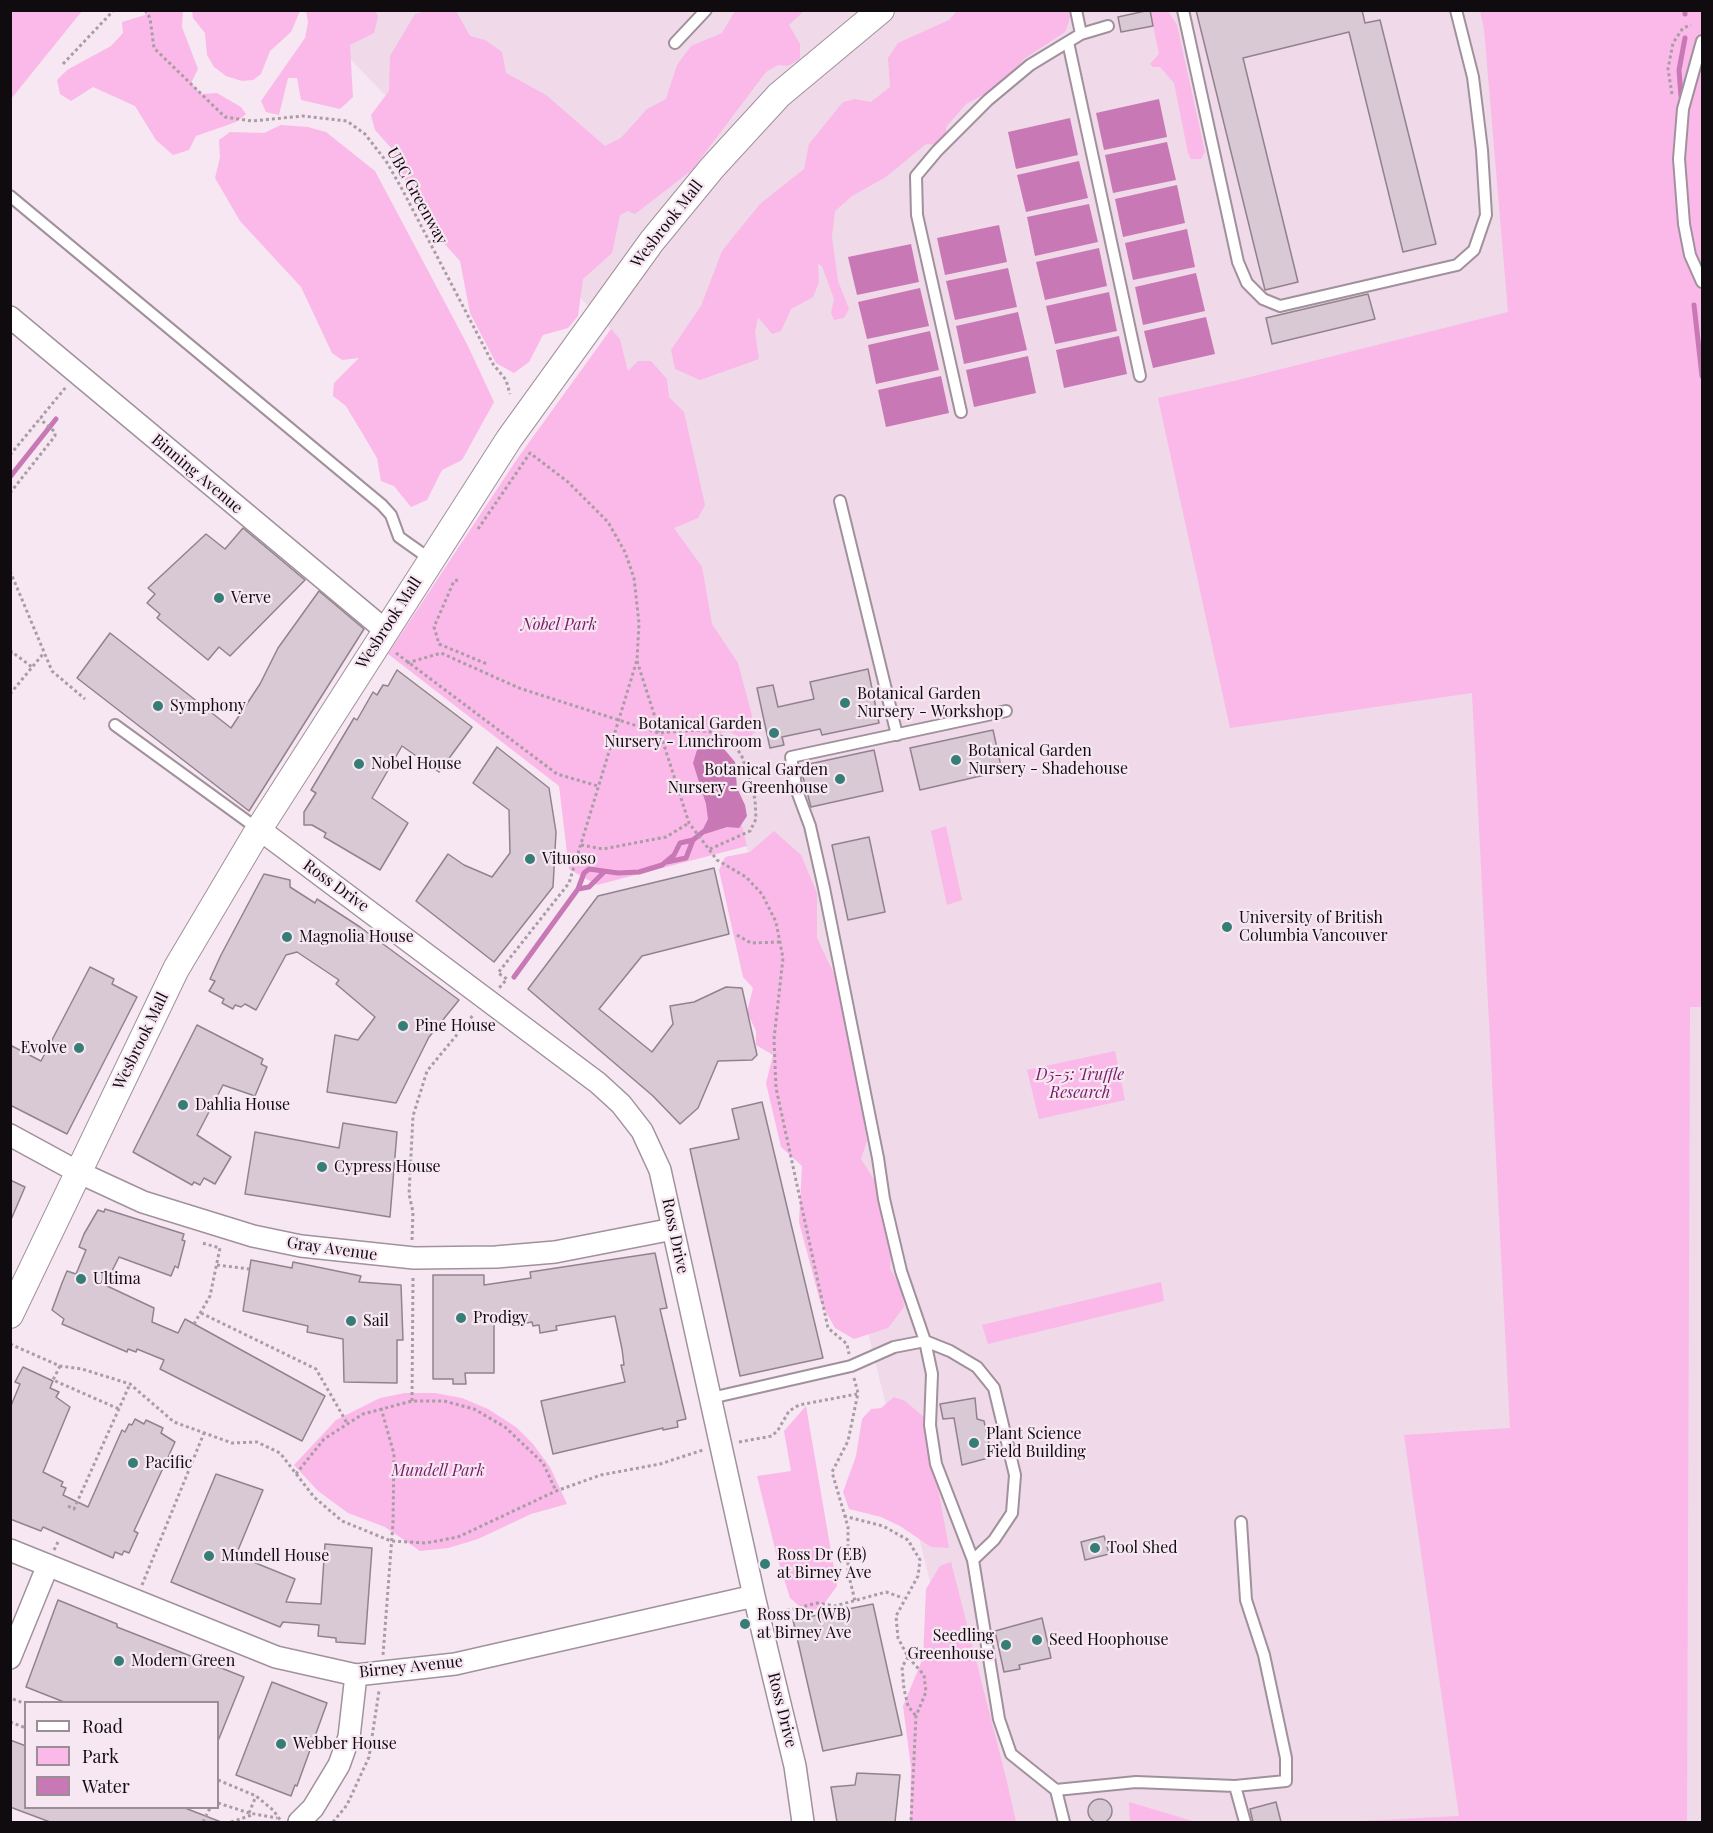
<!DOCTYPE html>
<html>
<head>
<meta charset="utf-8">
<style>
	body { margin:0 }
	#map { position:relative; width:1713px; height:1833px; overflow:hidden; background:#f7e7f2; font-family:"Playfair Display",serif }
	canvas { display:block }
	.frame { position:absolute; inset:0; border:12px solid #100b0e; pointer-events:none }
	.legend { position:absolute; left:24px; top:1701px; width:195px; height:108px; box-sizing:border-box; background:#f7e7f2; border:2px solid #9b8f97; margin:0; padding:8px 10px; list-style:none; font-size:18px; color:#100b0e }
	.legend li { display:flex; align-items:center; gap:12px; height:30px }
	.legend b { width:30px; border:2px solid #9b8f97 }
</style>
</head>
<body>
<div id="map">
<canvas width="1713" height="1833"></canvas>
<div class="frame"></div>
<ul class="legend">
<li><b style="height:8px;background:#fff"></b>Road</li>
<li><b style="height:16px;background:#fab9e8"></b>Park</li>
<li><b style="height:16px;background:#c878b4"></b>Water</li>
</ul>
</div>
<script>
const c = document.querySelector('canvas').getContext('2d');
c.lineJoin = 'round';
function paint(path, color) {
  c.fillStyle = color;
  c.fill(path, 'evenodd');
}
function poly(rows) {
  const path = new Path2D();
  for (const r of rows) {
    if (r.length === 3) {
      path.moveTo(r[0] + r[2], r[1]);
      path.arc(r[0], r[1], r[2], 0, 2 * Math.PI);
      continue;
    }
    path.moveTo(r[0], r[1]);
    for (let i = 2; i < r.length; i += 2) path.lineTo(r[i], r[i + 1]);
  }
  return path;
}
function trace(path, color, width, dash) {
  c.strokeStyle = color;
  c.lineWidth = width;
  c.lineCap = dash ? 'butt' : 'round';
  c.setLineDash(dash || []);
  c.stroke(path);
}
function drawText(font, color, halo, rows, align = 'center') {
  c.font = font + ' "Playfair Display",serif';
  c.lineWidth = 4.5;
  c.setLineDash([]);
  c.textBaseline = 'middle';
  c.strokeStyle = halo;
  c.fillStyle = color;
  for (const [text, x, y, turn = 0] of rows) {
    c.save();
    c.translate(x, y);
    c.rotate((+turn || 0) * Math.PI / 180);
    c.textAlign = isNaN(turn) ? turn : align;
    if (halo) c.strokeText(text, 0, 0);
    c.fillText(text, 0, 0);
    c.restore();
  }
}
const built = poly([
	[304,11,1648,11,1691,1007,1702,1007,1702,1822,990,1822,620,339]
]);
const green = poly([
	[10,11,82,11,11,99,10,99],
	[145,11,183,11,182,27,198,69,191,83,201,94,217,93,241,107,246,114,236,122,196,136,189,150,173,155,156,140,135,106,93,87,71,101,60,94,57,80,67,70,111,46,123,33,122,22,145,15],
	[192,11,192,10,300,11,291,32,270,51,261,74,253,80,242,81,226,76,214,67,207,55,205,33,193,18],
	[306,11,375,11,378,16,374,33,350,45,353,97,340,109,301,100,297,78,288,78,279,115,266,112,261,101,305,38,308,22],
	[426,11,456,11,470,36,485,40,502,52,506,73,546,95,605,146,621,138,647,109,666,99,677,65,691,46,722,33,735,11,804,11,789,25,800,44,800,59,788,66,778,65,766,72,692,170,635,214,628,211,620,215,612,253,583,279,578,316,568,328,543,335,529,362,514,373,496,363,470,313,460,261,422,219,392,149,375,130,371,115,389,91,390,56,415,14],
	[957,11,1069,11,1070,18,1065,32,1024,59,1002,85,966,104,946,127,946,140,939,145,926,144,886,177,852,196,835,211,832,237,838,281,849,309,844,318,834,320,831,313,834,299,822,266,818,264,819,282,813,297,791,309,781,331,772,334,758,317,755,332,759,359,700,380,675,369,671,350,701,306,722,251,760,204,804,169,809,144,843,102,855,99,871,102,890,87,888,58,898,43,949,20],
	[1150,11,1168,11,1177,25,1205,152,1201,159,1191,159,1188,153,1174,83,1160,67,1153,67,1150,64,1159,54],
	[1480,11,1702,11,1702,1007,1690,1007,1687,1822,1341,1822,1459,1816,1404,1435,1510,1428,1472,693,1230,728,1158,398,1234,381,1508,312,1484,29],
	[281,125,308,127,326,132,375,171,467,344,494,402,462,460,442,470,427,500,411,507,394,486,381,481,377,458,346,406,333,396,334,383,359,358,342,360,332,353,301,287,240,221,215,178,220,157,219,140,230,132,264,133],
	[611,329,620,339,628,371,638,361,651,361,667,379,669,397,684,412,705,505,698,518,674,528,702,567,712,624,738,663,756,731,747,740,727,731,719,734,747,846,597,885,569,869,559,786,388,654,517,459],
	[946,826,962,900,947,905,931,831],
	[774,831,801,855,817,893,817,938,835,976,859,1093,867,1141,861,1159,878,1186,882,1216,892,1243,890,1269,901,1287,904,1307,888,1328,854,1339,835,1328,820,1301,799,1222,802,1166,781,1147,766,1083,773,1055,756,1045,756,1031,747,1012,753,988,743,977,719,870,725,857,750,852],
	[1115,1051,1125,1100,1039,1119,1027,1070],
	[1161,1282,1164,1301,988,1344,982,1325],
	[405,1393,435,1393,462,1398,488,1409,516,1427,533,1444,550,1467,567,1504,531,1514,478,1539,448,1548,420,1551,385,1527,348,1513,318,1491,294,1465,336,1420,380,1398],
	[894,1397,905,1401,925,1418,949,1548,931,1547,900,1526,881,1517,849,1509,843,1492,856,1456,862,1419,871,1409,881,1408],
	[806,1406,837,1586,821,1608,806,1612,790,1598,777,1557,757,1476,791,1471,784,1431],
	[951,1562,1006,1778,1016,1822,910,1822,911,1768,903,1706,923,1658,926,1589,940,1566],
	[1129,1802,1196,1822,1130,1822]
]);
const water = poly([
	[1159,99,1167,137,1104,150,1096,113],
	[1070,118,1078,155,1016,169,1008,132],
	[1167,142,1176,180,1113,193,1105,155],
	[1079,161,1088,198,1026,212,1017,175],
	[1177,185,1185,223,1123,237,1115,199],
	[1089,204,1098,242,1035,256,1027,217],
	[999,225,1007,262,945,275,937,238],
	[1187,229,1195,267,1133,280,1125,243],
	[911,244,919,282,857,295,848,257],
	[1099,248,1107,286,1045,300,1036,262],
	[1008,268,1017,307,955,320,946,281],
	[1196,273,1205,311,1143,325,1135,287],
	[920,288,929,326,867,339,858,302],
	[1109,292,1117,331,1055,344,1046,306],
	[1018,312,1027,350,964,364,956,326],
	[1206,317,1215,354,1153,368,1144,331],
	[930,331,939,370,876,384,868,345],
	[1119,336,1127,374,1064,388,1056,350],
	[1028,356,1036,393,974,407,966,370],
	[941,376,949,413,886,427,878,390],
	[704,745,724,749,735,762,737,788,745,805,747,816,739,828,727,827,705,834,702,831,708,819,706,804,693,763,697,750]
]);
const stream = poly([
	[1685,14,1685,10],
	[1681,96,1679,70,1685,38],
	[1694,305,1702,376],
	[10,477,56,419],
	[667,862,686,858,693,840],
	[578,889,589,887,604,872],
	[514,977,578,889,584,873,589,869,618,873,639,872,662,865,674,855,680,843,693,840,703,832]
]);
const building = poly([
	[1150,10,1153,26,1121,32,1118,17,1150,10],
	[1196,10,1362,10,1365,23,1380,20,1436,244,1403,252,1349,32,1243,58,1298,282,1265,290,1196,10],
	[1368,294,1375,319,1272,344,1266,318,1368,294],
	[243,528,305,580,230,656,219,647,208,660,157,618,160,614,147,603,155,594,148,588,206,534,225,549,243,528],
	[319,591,364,629,249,811,77,678,110,633,231,728,260,684,278,648,319,591],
	[868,669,879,723,822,735,820,729,782,737,784,745,770,748,757,688,773,685,778,707,814,699,810,682,868,669],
	[397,670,472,727,439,772,402,746,372,798,408,823,380,870,324,837,326,833,312,825,304,825,304,812,316,793,311,790,354,718,357,720,373,692,377,695,383,685,388,686,397,670],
	[993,730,1002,771,920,790,910,748,993,730],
	[497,747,549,788,556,832,553,887,494,962,416,901,448,854,464,865,492,877,510,853,509,810,473,783,497,747],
	[874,750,883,791,811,807,800,766,874,750],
	[869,837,885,912,848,920,832,845,869,837],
	[714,868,729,934,642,956,599,1009,652,1052,673,1024,670,1006,694,1002,726,987,742,988,757,1055,752,1060,718,1061,698,1108,680,1124,653,1096,528,989,598,896,714,868],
	[264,874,290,880,290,887,315,903,317,899,360,927,459,1000,429,1037,396,1103,327,1092,335,1035,358,1040,375,1017,336,984,339,980,297,952,286,955,256,1010,245,1004,241,1007,235,1005,233,1009,222,1003,224,999,209,991,215,981,210,979,221,955,264,874],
	[90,967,114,979,112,984,137,997,67,1134,10,1105,10,1045,41,1061,90,967],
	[197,1025,263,1059,261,1064,267,1067,255,1096,223,1085,197,1135,231,1157,215,1184,204,1178,200,1185,194,1182,192,1185,133,1152,197,1025],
	[762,1102,823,1358,740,1376,690,1149,739,1139,732,1109,762,1102],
	[343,1123,397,1132,390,1217,245,1194,255,1132,339,1148,343,1123],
	[10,1180,25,1187,10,1222,10,1180],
	[105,1209,184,1234,182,1240,185,1241,178,1268,175,1266,171,1276,119,1257,105,1285,154,1308,152,1322,178,1333,185,1319,325,1396,302,1441,160,1369,164,1360,137,1349,136,1352,128,1349,127,1352,62,1324,64,1319,52,1310,62,1283,67,1271,76,1274,86,1250,79,1247,84,1234,98,1210,104,1212,105,1209],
	[655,1253,667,1308,660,1309,686,1419,677,1421,678,1427,663,1430,663,1428,553,1454,541,1401,625,1382,621,1365,624,1365,622,1349,615,1316,556,1326,557,1330,540,1333,539,1325,533,1326,532,1322,521,1324,520,1318,494,1318,494,1373,465,1373,466,1384,453,1384,453,1379,433,1379,433,1275,484,1275,484,1285,531,1278,530,1272,655,1253],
	[251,1260,292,1268,293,1262,361,1276,359,1282,401,1285,403,1340,397,1340,397,1383,344,1382,343,1339,307,1332,308,1326,243,1311,251,1260],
	[23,1367,53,1381,50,1388,59,1392,56,1397,70,1407,43,1472,63,1482,61,1486,66,1488,63,1495,88,1507,122,1430,125,1432,129,1424,132,1425,135,1419,144,1424,146,1420,163,1428,161,1433,175,1442,134,1531,138,1533,129,1553,124,1551,122,1555,115,1552,113,1558,43,1527,41,1531,10,1519,10,1408,20,1384,15,1382,23,1367],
	[975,1398,977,1419,984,1421,992,1457,962,1465,954,1418,943,1419,940,1404,975,1398],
	[216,1474,263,1490,236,1555,295,1579,286,1602,321,1604,325,1544,372,1548,365,1644,336,1642,336,1638,318,1636,319,1625,283,1622,280,1627,171,1582,216,1474],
	[1104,1536,1109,1554,1085,1560,1081,1542,1104,1536],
	[58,1600,117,1624,117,1627,244,1677,218,1741,218,1702,64,1702,26,1687,58,1600],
	[873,1604,902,1735,823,1751,793,1620,873,1604],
	[1042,1618,1051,1658,1019,1665,1020,1669,1004,1672,995,1631,1042,1618],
	[272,1682,327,1703,297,1786,295,1785,291,1796,236,1775,272,1682],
	[10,1740,26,1746,26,1808,185,1808,221,1822,50,1822,10,1807,10,1740],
	[857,1773,900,1775,895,1822,837,1822,831,1787,855,1785,857,1773],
	[1100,1811,12],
	[1276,1802,1281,1822,1253,1822,1250,1809,1276,1802]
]);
const path = poly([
	[145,10,150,18,154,48,225,117,252,121,303,116,347,121,365,134,386,161,402,189,493,364,506,380,510,394],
	[63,64,114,10],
	[1672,94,1668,69,1673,43,1683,28,1691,25],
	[10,455,66,387],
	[10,493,55,436,55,432,40,419],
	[478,529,530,453,568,482,608,522,625,552,634,578,639,623,637,660,569,883,498,973,507,979,499,988],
	[10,571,52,671,85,699],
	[458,580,454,581,434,627,439,644,487,664],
	[396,653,557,774,598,786],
	[10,654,12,652,32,667],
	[637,661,689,823,717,860,746,877,762,894,776,922,783,958,774,1039,776,1088,828,1328,847,1344,849,1354],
	[407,663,441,653,519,688,659,733,696,730,711,732,726,738,741,754,745,765,755,799,756,819,750,831,708,850],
	[10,694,43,654],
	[581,845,603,849,666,837,689,823],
	[737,935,751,943,780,942],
	[412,1240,413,1212,409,1194,413,1116,427,1071,474,1014],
	[217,1265,249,1269],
	[201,1313,316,1369,347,1423],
	[194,1324,210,1296,220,1248,202,1243],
	[10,1344,60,1366,82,1369,130,1384,174,1422,232,1443,257,1442,280,1453,314,1497,342,1521,391,1541,426,1543,458,1537,556,1491,601,1475,660,1464,703,1450],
	[60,1366,53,1380,119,1409],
	[854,1378,858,1393,848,1441,832,1472,848,1527,848,1572,855,1601],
	[412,1401,413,1276],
	[381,1408,394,1454,393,1523,383,1655],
	[739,1442,772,1436,778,1430,789,1411,799,1405,857,1394],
	[296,1474,324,1439,363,1414,412,1401,444,1401,474,1409,505,1427,543,1463,556,1491],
	[68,1506,74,1509,130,1384],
	[844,1516,883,1526,908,1540,920,1560,918,1576,896,1616,898,1638,908,1657,924,1675,926,1692,916,1716,911,1822],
	[54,1550,58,1542],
	[142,1585,204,1433],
	[781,1612,817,1603,835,1606,886,1592,903,1598],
	[908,1657,902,1667,904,1689,908,1706,916,1716],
	[13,1699,26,1704],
	[10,1722,26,1728],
	[218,1780,256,1796,273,1810,281,1821],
	[218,1803,249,1813,277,1818],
	[249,1813,256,1796],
	[203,1822,210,1808],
	[231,1822,252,1815],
	[333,1822,347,1805,369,1757,379,1691]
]);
const service = poly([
	[1076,10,1081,34,1108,26],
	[1183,10,1238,262,1247,283,1263,299,1280,306,1457,265,1474,250,1486,215,1482,150,1473,77,1456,10],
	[1702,41,1683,109,1679,159,1684,224,1690,255,1702,282],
	[1068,42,1140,376],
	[675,43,706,10],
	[10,196,382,505,391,515,399,537,430,559],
	[961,412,917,215,916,176,937,151,988,100,1030,65,1081,34],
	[840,501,897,735],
	[1006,711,791,757,797,791,810,826,824,888,878,1158,884,1199,901,1271,925,1341,932,1374,930,1425,936,1464,973,1560,999,1719,1011,1754,1056,1790,1064,1822],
	[115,725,258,829],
	[711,1398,851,1366,894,1347,925,1341,950,1351,977,1367,994,1388,1015,1475,1012,1513,994,1540,973,1560],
	[1235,1786,1245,1822],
	[1056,1790,1136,1782,1235,1786,1286,1781,1286,1758,1264,1655,1246,1600,1241,1522]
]);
const minor = poly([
	[10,317,385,630],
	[259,829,598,1083,621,1104,642,1131,660,1170,754,1596,795,1766,803,1822],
	[10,1135,78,1172,143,1202,253,1236,301,1246,414,1258,496,1257,555,1252,673,1229],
	[10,1550,276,1657,356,1675,455,1664,754,1596],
	[10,1658,48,1565],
	[299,1822,313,1808,339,1765,349,1737,356,1675]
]);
const tertiary = poly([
	[10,1315,176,969,259,829,509,439,652,241,712,168,779,95,881,10]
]);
const markers = [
	[219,598,6,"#367d76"],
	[845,703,6,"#367d76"],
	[158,706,6,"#367d76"],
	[774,733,6,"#367d76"],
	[956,760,6,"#367d76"],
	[359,764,6,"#367d76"],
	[840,779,6,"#367d76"],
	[530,859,6,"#367d76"],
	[1227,927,6,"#367d76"],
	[287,937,6,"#367d76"],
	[403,1026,6,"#367d76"],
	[79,1048,6,"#367d76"],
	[183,1105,6,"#367d76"],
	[322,1167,6,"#367d76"],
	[81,1279,6,"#367d76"],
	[461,1318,6,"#367d76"],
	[351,1321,6,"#367d76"],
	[974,1443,6,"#367d76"],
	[133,1463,6,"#367d76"],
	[1095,1548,6,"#367d76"],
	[209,1556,6,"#367d76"],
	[765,1564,6,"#367d76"],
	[745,1624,6,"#367d76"],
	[1037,1640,6,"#367d76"],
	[1006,1645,6,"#367d76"],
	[119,1661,6,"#367d76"],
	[281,1744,6,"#367d76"]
];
const streetNames = [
	["UBC Greenway",417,196,61],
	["Wesbrook Mall",667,224,-52],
	["Binning Avenue",197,474,40],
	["Wesbrook Mall",389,623,-57],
	["Ross Drive",336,886,36],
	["Wesbrook Mall",141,1041,-64],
	["Ross Drive",675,1236,78],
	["Gray Avenue",332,1249,8],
	["Birney Avenue",411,1667,-6],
	["Ross Drive",782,1710,76]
];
const poiNames = [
	["Verve",231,598],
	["Botanical Garden",857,694],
	["Nursery - Workshop",857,712],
	["Symphony",170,706],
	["Botanical Garden",762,724,"right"],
	["Nursery - Lunchroom",762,742,"right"],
	["Botanical Garden",968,751],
	["Nursery - Shadehouse",968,769],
	["Nobel House",371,764],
	["Botanical Garden",828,770,"right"],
	["Nursery - Greenhouse",828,788,"right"],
	["Vituoso",542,859],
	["University of British",1239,918],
	["Columbia Vancouver",1239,936],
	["Magnolia House",299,937],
	["Pine House",415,1026],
	["Evolve",67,1048,"right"],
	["Dahlia House",195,1105],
	["Cypress House",334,1167],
	["Ultima",93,1279],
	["Prodigy",473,1318],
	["Sail",363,1321],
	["Plant Science",986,1434],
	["Field Building",986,1452],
	["Pacific",145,1463],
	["Tool Shed",1107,1548],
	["Ross Dr (EB)",777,1555],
	["at Birney Ave",777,1573],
	["Mundell House",221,1556],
	["Ross Dr (WB)",757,1615],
	["at Birney Ave",757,1633],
	["Seedling",994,1636,"right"],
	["Greenhouse",994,1654,"right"],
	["Seed Hoophouse",1049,1640],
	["Modern Green",131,1661],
	["Webber House",293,1744]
];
const parkNames = [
	["Nobel Park",559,625],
	["D5-5: Truffle",1080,1075],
	["Research",1080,1093],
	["Mundell Park",438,1471]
];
paint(built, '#f0d9e9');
paint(green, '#fab9e8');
paint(water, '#c878b4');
trace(stream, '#c878b4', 5);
paint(building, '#d9c9d4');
trace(building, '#91838d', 1.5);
trace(service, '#a0919c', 14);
trace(minor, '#a0919c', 24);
trace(tertiary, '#a0919c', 28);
trace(path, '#a99da5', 3, [3, 3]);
trace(service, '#fff', 10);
trace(minor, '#fff', 21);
trace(tertiary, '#fff', 26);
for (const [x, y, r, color] of markers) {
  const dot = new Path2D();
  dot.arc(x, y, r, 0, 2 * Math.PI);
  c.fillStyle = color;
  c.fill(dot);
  trace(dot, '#f7e7f2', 2);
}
drawText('16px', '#100b0e', '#f7e7f2', streetNames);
drawText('16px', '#100b0e', '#f7e7f2', poiNames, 'left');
drawText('italic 16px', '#791a68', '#f7e7f2', parkNames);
</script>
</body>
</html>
